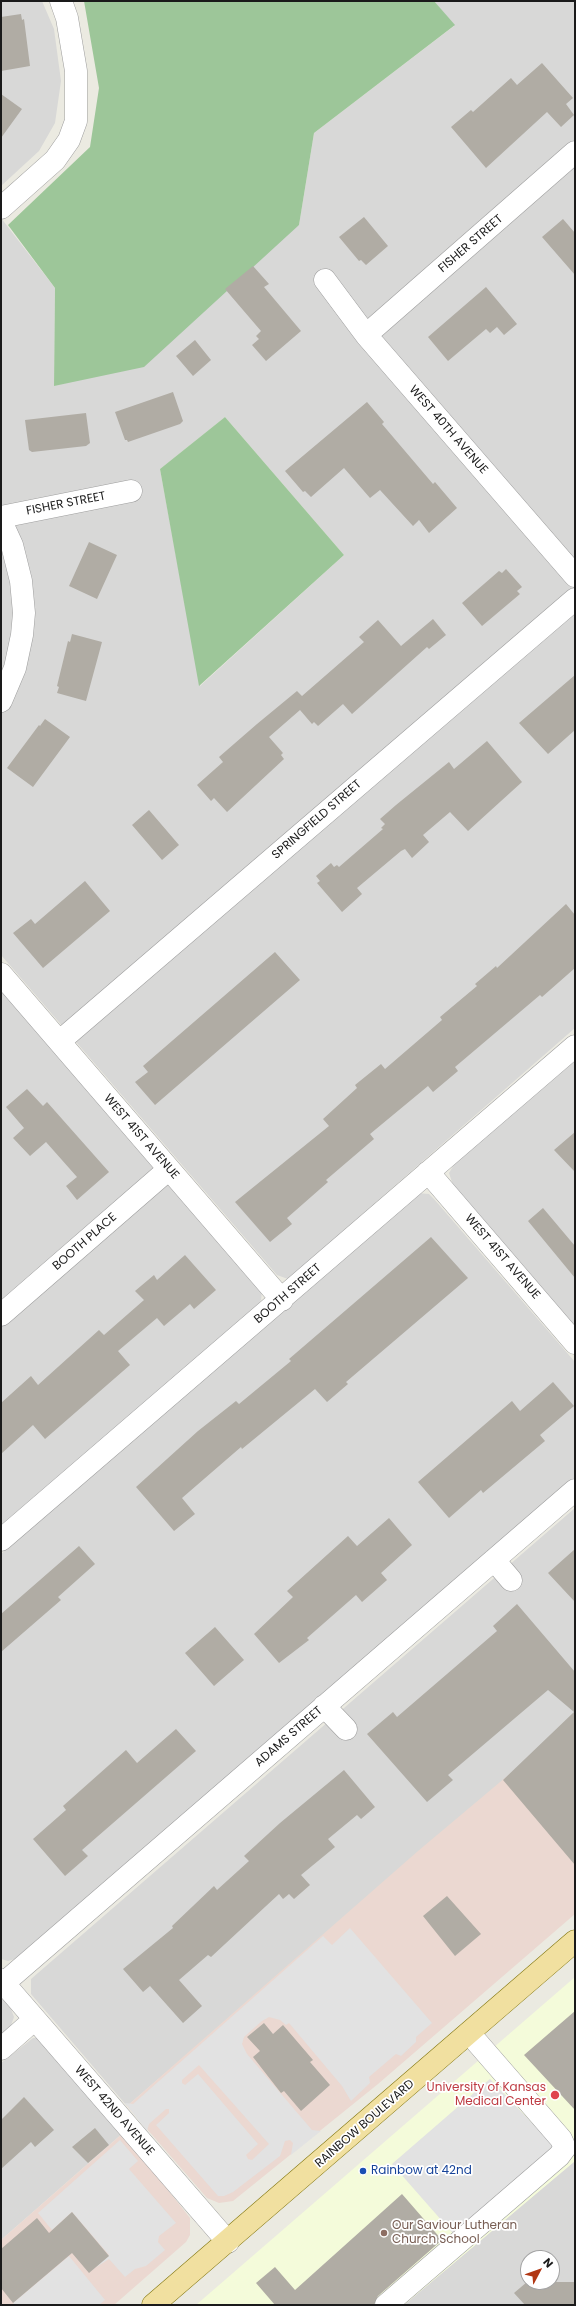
<!DOCTYPE html>
<html>
<head>
<meta charset="utf-8">
<style>
	body { margin:0 }
	#map { position:relative; width:576px; height:2306px; overflow:hidden; background:#ebeae1; font-family:Poppins,sans-serif }
	canvas { display:block }
	.frame { position:absolute; inset:0; border:2px solid #1a1a1a; pointer-events:none }
	.north { position:absolute; left:520px; top:2250px; width:40px; height:40px; box-sizing:border-box; background:#fff; border:1px solid #a3a3a3; border-radius:50%; rotate:49deg; font-size:11px; font-weight:700; line-height:16px; text-align:center; color:#1a1a1a }
	.north::after { content:''; display:block; margin:auto; width:14px; height:18px; background:#b13714; clip-path:polygon(50% 0,100% 100%,50% 72%,0 100%) }
</style>
</head>
<body>
<div id="map">
<canvas width="576" height="2306"></canvas>
<div class="frame"></div>
<div class="north">N</div>
</div>
<script>
const c = document.querySelector('canvas').getContext('2d');
c.lineJoin = 'round';
function paint(path, color) {
  c.fillStyle = color;
  c.fill(path, 'evenodd');
}
function poly(rows) {
  const path = new Path2D();
  for (const r of rows) {
    path.moveTo(r[0], r[1]);
    for (let i = 2; i < r.length; i += 2) path.lineTo(r[i], r[i + 1]);
  }
  return path;
}
function trace(path, color, width, dash) {
  c.strokeStyle = color;
  c.lineWidth = width;
  c.lineCap = dash ? 'butt' : 'round';
  c.setLineDash(dash || []);
  c.stroke(path);
}
function drawText(font, color, halo, rows, align = 'center') {
  c.font = font + ' Poppins,sans-serif';
  c.lineWidth = 3.5;
  c.setLineDash([]);
  c.textBaseline = 'middle';
  c.strokeStyle = halo;
  c.fillStyle = color;
  for (const [text, x, y, turn = 0] of rows) {
    c.save();
    c.translate(x, y);
    c.rotate((+turn || 0) * Math.PI / 180);
    c.textAlign = isNaN(turn) ? turn : align;
    if (halo) c.strokeText(text, 0, 0);
    c.fillText(text, 0, 0);
    c.restore();
  }
}
const residential = poly([
	[1,1,42,1,54,29,61,81,55,123,39,151,1,186],
	[434,1,575,1,575,1028,288,1279,277,1275,1,955,1,218,55,288,54,386,299,225,314,133,454,26],
	[225,417,344,555,200,686,160,469],
	[1,986,262,1290,261,1300,254,1310,1,1529],
	[575,1060,575,1328,453,1185,449,1173,455,1163],
	[417,1193,429,1194,434,1199,575,1362,575,1477,15,1959,8,1961,1,1959,1,1554],
	[575,1508,575,1723,127,2106,31,1994,31,1979],
	[1,1997,11,2009,14,2017,10,2028,1,2036],
	[33,2038,38,2038,123,2133,1,2240,1,2063],
	[575,2161,575,2305,404,2305],
	[528,2258,552,2258,552,2282,528,2282]
]);
const commercial = poly([
	[575,1719,575,1914,378,2084,233,2201,219,2203,207,2198,127,2106,418,1851],
	[123,2133,190,2218,190,2235,186,2242,114,2305,1,2305,1,2240]
]);
const education = poly([
	[575,1977,575,2161,404,2305,196,2305]
]);
const forest = poly([
	[84,1,434,1,455,25,314,133,299,225,144,367,54,386,55,288,8,225,90,147,99,88],
	[225,417,344,555,199,686,160,469]
]);
const parking = poly([
	[350,1928,432,2023,416,2037,416,2042,401,2056,396,2054,369,2077,370,2083,351,2101,342,2086,289,2023,286,2025,280,2020,269,2017,262,2021,244,2037,242,2044,247,2054,312,2130,321,2131,291,2155,293,2143,290,2140,285,2141,280,2156,233,2192,224,2196,218,2196,156,2125,169,2113,169,2109,166,2109,149,2124,147,2131,125,2103,133,2104,323,1936,332,1945],
	[199,2065,269,2144,252,2160,248,2159,246,2155,258,2144,198,2074,185,2085,182,2083,182,2080],
	[490,2079,557,2149,457,2238,392,2164],
	[120,2140,138,2161,129,2169,176,2223,159,2236,158,2242,165,2250,146,2266,135,2269,125,2277,109,2259,95,2268,109,2255,72,2212,52,2230,38,2213],
	[69,2256,105,2300,99,2305,15,2305,13,2303]
]);
const building = poly([
	[21,14,22,20,24,19,30,66,1,71,1,17],
	[542,63,573,98,566,104,574,115,561,127,547,112,486,168,451,127,471,110,473,112,511,78,517,85],
	[1,94,22,109,1,138],
	[364,217,388,246,366,265,361,260,359,261,339,237],
	[563,219,575,233,575,275,542,237],
	[253,266,269,284,264,287,301,331,266,361,252,345,259,339,256,336,261,331,225,289],
	[486,287,517,324,504,335,497,327,490,333,486,329,448,361,428,337],
	[195,340,211,360,193,376,176,356],
	[173,392,183,421,180,424,128,442,127,440,125,440,115,412],
	[367,402,384,422,382,424,433,484,435,482,457,508,429,533,419,520,413,526,380,490,370,498,344,468,311,497,305,491,303,492,285,471],
	[86,413,90,443,86,446,32,452,29,450,25,420],
	[89,542,117,555,97,599,69,586],
	[506,569,522,587,517,591,520,594,482,626,462,603,499,571,502,573],
	[433,619,446,635,429,649,427,647,352,714,343,704,318,726,314,722,312,724,300,710,269,737,283,753,281,755,284,759,227,812,214,798,211,801,197,785,223,762,219,757,257,724,297,691,302,696,364,642,359,637,378,620,401,646],
	[72,634,102,642,86,701,57,693,59,687,57,686,68,641,70,642],
	[575,675,575,730,548,754,519,723],
	[45,719,70,737,33,787,7,768,39,725,40,726],
	[487,741,522,782,468,831,450,812,423,835,429,842,412,858,405,849,401,851,357,888,362,894,342,912,317,883,320,881,316,876,331,863,334,867,337,865,339,867,383,829,381,828,385,824,380,819,396,805,449,762,454,769],
	[149,810,179,845,162,860,132,825],
	[85,881,110,911,43,968,13,933,31,919,35,924],
	[566,904,575,915,575,968,542,997,540,995,455,1067,458,1071,433,1092,428,1086,370,1134,374,1139,326,1180,328,1182,287,1218,292,1224,270,1242,235,1202,329,1126,323,1119,357,1088,355,1085,381,1064,385,1069,442,1020,440,1017,477,986,475,984,496,966,497,968],
	[275,952,300,980,155,1105,135,1082,148,1072,143,1066],
	[27,1089,43,1106,47,1102,109,1172,77,1200,66,1186,77,1177,46,1142,30,1156,13,1138,24,1128,6,1107],
	[575,1132,575,1172,554,1150],
	[543,1208,575,1246,575,1278,528,1221],
	[431,1237,468,1278,346,1382,348,1384,327,1402,315,1389,242,1449,241,1447,182,1498,195,1514,174,1531,136,1487,198,1431,236,1401,239,1404,291,1361,289,1359],
	[185,1255,216,1290,194,1309,190,1304,164,1326,157,1318,118,1351,130,1365,45,1439,33,1425,1,1454,1,1403,31,1376,38,1385,99,1330,104,1335,144,1300,135,1291,154,1275,157,1280],
	[553,1382,574,1406,540,1435,545,1441,483,1493,481,1490,449,1518,418,1482,512,1401,520,1411],
	[389,1518,412,1545,381,1573,387,1580,362,1602,356,1595,307,1638,309,1640,279,1663,254,1634,293,1597,287,1591,348,1536,357,1546],
	[79,1546,95,1564,58,1597,61,1600,1,1652,1,1614],
	[575,1549,575,1602,548,1573],
	[517,1604,575,1672,575,1865,503,1780,574,1712,548,1690,448,1775,453,1780,427,1802,367,1734,393,1712,397,1717,497,1631,493,1626],
	[215,1627,244,1660,214,1686,185,1653],
	[176,1729,196,1751,82,1850,88,1856,65,1876,33,1839,66,1810,63,1806,126,1750,137,1763],
	[344,1770,375,1807,361,1819,357,1815,328,1839,335,1847,301,1875,310,1885,294,1899,289,1894,283,1899,279,1894,211,1957,208,1955,179,1980,202,2006,183,2023,150,1986,143,1992,123,1969,173,1928,172,1926,214,1886,217,1890,249,1861,244,1856,280,1823],
	[447,1896,481,1934,455,1956,423,1916],
	[575,2011,575,2110,524,2055],
	[264,2023,273,2034,283,2025,313,2060,310,2062,330,2085,301,2111,284,2091,281,2093,253,2057,260,2051,247,2037],
	[24,2097,54,2130,35,2147,31,2142,1,2169,1,2120],
	[95,2128,109,2145,88,2163,72,2147],
	[402,2194,442,2240,378,2296,374,2305,275,2305,256,2283,275,2267,295,2290],
	[72,2212,109,2256,89,2273,72,2253,13,2303,1,2288,1,2249,37,2218,49,2233],
	[527,2282,575,2282,575,2305,525,2305,514,2293]
]);
const minor = poly([
	[1,208,55,160,69,140,76,121,76,71,67,18,61,1],
	[325,280,366,335,575,576],
	[366,335,575,152],
	[1,517,131,491],
	[1,521,12,545,21,581,24,613,22,635,15,668,1,701],
	[1,974,282,1300],
	[60,1041,575,599],
	[428,1172,575,1343],
	[1,1315,169,1169],
	[1,1540,575,1046],
	[494,1560,511,1580],
	[324,1706,346,1729],
	[1,1980,228,2242],
	[4,1983,575,1490],
	[1,2049,35,2019],
	[386,2305,559,2156,565,2148,561,2139,469,2033]
]);
const major = poly([
	[153,2305,575,1941]
]);
const markers = [
	[555,2095,5,"#e0444e"],
	[363,2171,4,"#1a4fb4"],
	[384,2233,4,"#8d6e63"]
];
const streetNames = [
	["FISHER STREET",471,244,-41],
	["WEST 40TH AVENUE",448,430,49],
	["FISHER STREET",66,504,-11],
	["SPRINGFIELD STREET",317,820,-41],
	["WEST 41ST AVENUE",141,1137,49],
	["BOOTH PLACE",85,1242,-41],
	["WEST 41ST AVENUE",502,1257,49],
	["BOOTH STREET",288,1294,-41],
	["ADAMS STREET",289,1737,-41],
	["WEST 42ND AVENUE",114,2111,49],
	["RAINBOW BOULEVARD",365,2124,-41]
];
const healthNames = [
	["University of Kansas",546,2088],
	["Medical Center",546,2102]
];
const transitNames = [
	["Rainbow at 42nd",371,2171]
];
const educationNames = [
	["Our Saviour Lutheran",392,2226],
	["Church School",392,2240]
];
paint(residential, '#d8d8d7');
paint(commercial, '#ebd8d1');
paint(education, '#f4fbda');
paint(forest, '#9dc699');
paint(parking, '#e2e2e2');
paint(building, '#b0aca4');
trace(minor, '#9e9e9e', 23);
trace(major, '#82760f', 23);
trace(minor, '#fff', 22);
trace(major, '#f1e0a0', 22);
for (const [x, y, r, color] of markers) {
  const dot = new Path2D();
  dot.arc(x, y, r, 0, 2 * Math.PI);
  c.fillStyle = color;
  c.fill(dot);
  trace(dot, '#fff', 1.5);
}
drawText('12px', '#1a1a1a', '#fff', streetNames);
drawText('12px', '#be3a42', '#fff', healthNames, 'right');
drawText('12px', '#164399', '#fff', transitNames, 'left');
drawText('12px', '#785e54', '#fff', educationNames, 'left');
</script>
</body>
</html>
